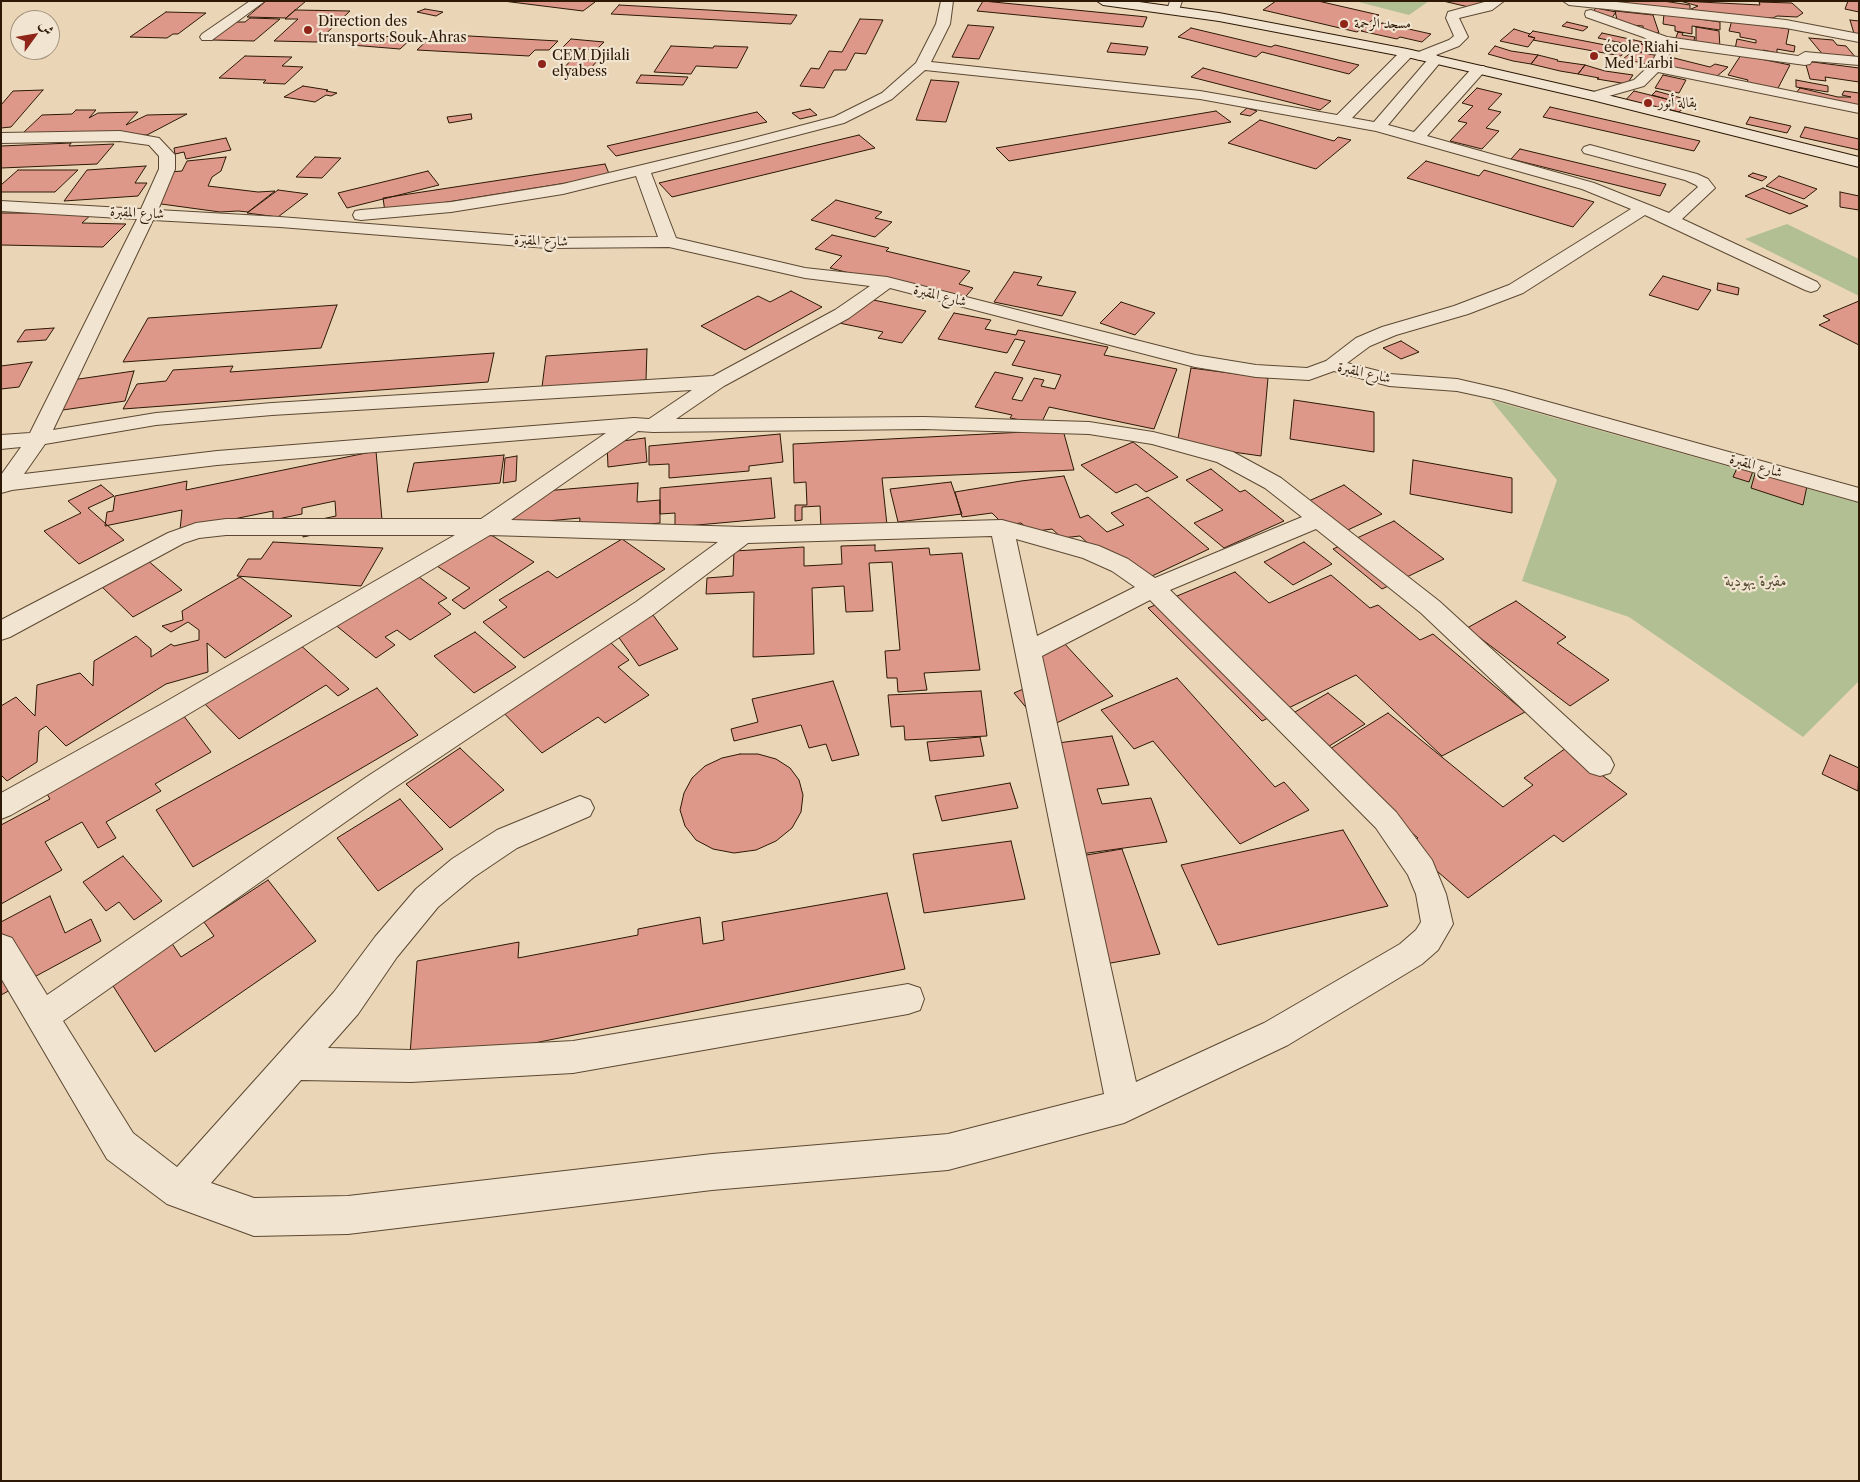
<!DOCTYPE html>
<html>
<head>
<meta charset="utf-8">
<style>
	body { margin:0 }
	#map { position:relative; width:1860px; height:1482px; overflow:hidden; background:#ead6b7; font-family:"Libre Caslon Text",Amiri,serif }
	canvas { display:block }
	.frame { position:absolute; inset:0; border:2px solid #2c1805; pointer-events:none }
	.north { position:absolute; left:10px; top:10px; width:50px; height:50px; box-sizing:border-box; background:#f1e4d0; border:1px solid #a2927f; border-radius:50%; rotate:58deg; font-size:14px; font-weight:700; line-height:20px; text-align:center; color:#2c1805 }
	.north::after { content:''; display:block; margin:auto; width:18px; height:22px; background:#8f2418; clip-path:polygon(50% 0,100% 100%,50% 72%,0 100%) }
</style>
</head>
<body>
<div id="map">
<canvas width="1860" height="1482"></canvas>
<div class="frame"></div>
<div class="north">ش</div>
</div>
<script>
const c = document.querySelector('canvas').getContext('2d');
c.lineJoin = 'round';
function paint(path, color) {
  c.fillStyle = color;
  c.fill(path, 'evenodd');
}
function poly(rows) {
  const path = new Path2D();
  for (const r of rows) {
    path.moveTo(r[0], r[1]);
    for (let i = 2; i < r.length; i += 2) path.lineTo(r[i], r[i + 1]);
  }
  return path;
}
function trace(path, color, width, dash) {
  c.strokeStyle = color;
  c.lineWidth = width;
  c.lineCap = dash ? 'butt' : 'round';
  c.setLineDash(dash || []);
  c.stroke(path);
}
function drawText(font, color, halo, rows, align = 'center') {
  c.font = font + ' "Libre Caslon Text",Amiri,serif';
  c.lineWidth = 4.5;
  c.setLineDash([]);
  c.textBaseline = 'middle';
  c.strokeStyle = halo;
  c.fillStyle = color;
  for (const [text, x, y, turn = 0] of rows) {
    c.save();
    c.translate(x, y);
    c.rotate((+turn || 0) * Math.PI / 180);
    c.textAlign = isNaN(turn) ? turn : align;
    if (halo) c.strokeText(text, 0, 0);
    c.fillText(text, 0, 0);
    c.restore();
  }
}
const green = poly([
	[1355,1,1429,1,1409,15],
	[1787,224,1859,259,1859,296,1745,239],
	[1491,400,1859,503,1859,681,1803,737,1629,617,1522,581,1557,480]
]);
const building = poly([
	[266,1,306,1,286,18,247,17,266,1],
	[503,1,592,1,595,2,583,11,503,1],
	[983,1,1147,17,1143,27,977,11,983,1],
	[1276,1,1318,1,1379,15,1357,32,1263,10,1276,1],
	[1443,1,1483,1,1473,8,1443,1],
	[1607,1,1663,1,1690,5,1690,13,1607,1],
	[1680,1,1760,5,1759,2,1792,3,1803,13,1797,17,1777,16,1773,18,1698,16,1691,9,1698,6,1680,1],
	[1848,1,1859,1,1859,12,1845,9,1848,1],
	[619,5,797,15,791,24,611,14,619,5],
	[1596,8,1616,12,1611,19,1590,15,1596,8],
	[425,9,443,12,436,16,417,12,425,9],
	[295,10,350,11,317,42,274,41,298,19,285,19,295,10],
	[1615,11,1653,15,1659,33,1644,32,1643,26,1618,24,1615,11],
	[166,12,206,13,178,34,173,34,167,38,130,37,166,12],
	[1664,14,1720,22,1720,30,1692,26,1692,34,1675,31,1675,26,1663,24,1664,14],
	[250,18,280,19,254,41,212,40,235,22,245,22,250,18],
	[860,19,883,20,866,54,855,53,846,70,834,70,824,88,800,86,811,68,819,69,829,51,842,52,860,19],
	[1732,20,1789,29,1786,44,1795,46,1794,52,1777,49,1777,53,1763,50,1762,54,1735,49,1737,39,1756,43,1756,40,1740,37,1740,33,1729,31,1732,20],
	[1850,20,1859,21,1859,37,1855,37,1850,20],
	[1567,22,1588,27,1583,31,1562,26,1567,22],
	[1382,23,1431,34,1422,42,1400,37,1397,39,1361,31,1370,24,1379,26,1382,23],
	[968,25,994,27,979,59,952,57,968,25],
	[1696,27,1719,31,1720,48,1696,45,1696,27],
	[1191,28,1271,47,1275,45,1359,65,1349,74,1262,52,1256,57,1178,37,1191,28],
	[1514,29,1530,34,1528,36,1535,38,1528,47,1500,41,1514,29],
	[1533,31,1626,49,1621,56,1549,43,1533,40,1535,38,1528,36,1533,31],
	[1678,32,1683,33,1682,35,1695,37,1693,43,1675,40,1678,32],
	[1602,33,1643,42,1641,44,1663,49,1659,56,1633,50,1637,46,1598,38,1602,33],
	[434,34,558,41,549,50,535,50,529,56,417,50,434,34],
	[364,35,412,38,400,49,351,45,364,35],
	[1809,38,1833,40,1837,45,1846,46,1857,59,1824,56,1809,38],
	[571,39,604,42,596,50,562,48,571,39],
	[1111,43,1148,47,1145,55,1107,52,1111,43],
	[671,46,713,48,714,46,748,47,737,68,696,66,691,74,654,72,671,46],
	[1495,46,1511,51,1538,55,1531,64,1513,61,1488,54,1495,46],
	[1633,51,1660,56,1652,65,1623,59,1633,51],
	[1538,55,1558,60,1557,61,1585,65,1578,74,1560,71,1531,64,1538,55],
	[1741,55,1790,65,1776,92,1745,85,1748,80,1728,75,1741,55],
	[245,56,292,57,282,66,303,67,285,84,263,83,266,80,219,78,245,56],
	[1674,58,1710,67,1715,64,1728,67,1711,81,1661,68,1674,58],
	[572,59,598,60,590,69,564,68,572,59],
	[1805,61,1859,68,1859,82,1825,77,1826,81,1810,79,1805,61],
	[1585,65,1605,71,1633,75,1627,84,1597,79,1599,78,1578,74,1585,65],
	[1203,68,1331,101,1320,110,1191,77,1203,68],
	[641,75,688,77,683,85,636,83,641,75],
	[1663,75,1686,80,1679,93,1655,88,1663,75],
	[931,80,959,82,946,122,916,120,931,80],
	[1796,80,1828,86,1828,92,1796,87,1796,80],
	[303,86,328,90,326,91,337,93,331,96,326,95,315,102,284,97,303,86],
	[1477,88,1502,94,1488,109,1501,112,1486,128,1499,131,1482,149,1450,141,1467,123,1458,121,1473,106,1462,103,1477,88],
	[1800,88,1838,97,1851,97,1842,95,1844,91,1859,93,1859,111,1796,93,1800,88],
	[43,90,11,127,1,128,1,105,13,91,43,90],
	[1634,91,1674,101,1662,115,1621,105,1634,91],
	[1656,91,1692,101,1679,112,1668,109,1677,102,1652,95,1656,91],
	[1550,107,1700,141,1694,151,1543,117,1550,107],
	[1247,108,1257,111,1250,116,1240,114,1247,108],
	[810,109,817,115,800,119,792,113,810,109],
	[76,110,96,110,89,118,98,113,138,112,126,125,147,115,187,114,147,135,83,136,23,133,42,115,72,114,76,110],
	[1216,111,1231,122,1009,161,996,148,1216,111],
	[757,112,767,122,616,156,607,146,757,112],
	[471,114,472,119,449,123,447,117,471,114],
	[1750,117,1791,126,1787,133,1746,124,1750,117],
	[1260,120,1334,141,1338,137,1351,140,1316,169,1228,143,1260,120],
	[1805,127,1859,139,1859,150,1800,137,1805,127],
	[859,135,875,148,672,197,659,183,859,135],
	[226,138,231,150,186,159,184,152,175,154,174,148,226,138],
	[71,143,69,146,114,144,97,164,1,168,1,146,71,143],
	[1520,149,1666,184,1660,196,1511,159,1520,149],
	[226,157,221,171,212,177,208,186,258,192,275,191,248,212,238,211,220,212,154,203,164,196,157,195,170,172,182,171,187,161,226,157],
	[315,157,341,158,322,178,296,177,315,157],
	[1426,161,1479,176,1484,170,1594,202,1573,227,1407,178,1426,161],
	[605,164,610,176,385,212,383,198,605,164],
	[146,166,135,183,147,183,138,196,64,201,87,170,146,166],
	[18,170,78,170,55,192,1,192,1,185,18,170],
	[428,171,439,185,347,208,338,193,428,171],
	[1753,173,1767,177,1762,181,1748,176,1753,173],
	[1779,176,1817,189,1804,199,1766,186,1779,176],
	[1763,188,1808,206,1790,214,1745,196,1763,188],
	[278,190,308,194,278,217,247,213,278,190],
	[1840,192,1859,196,1859,210,1840,207,1840,192],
	[836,200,882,212,875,218,892,222,875,237,811,220,836,200],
	[1,213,93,213,82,223,126,224,103,247,1,245,1,213],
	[832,235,889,248,886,251,970,271,959,284,973,288,961,302,830,268,842,256,815,249,832,235],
	[1014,272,1042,277,1037,285,1076,292,1062,316,994,302,1014,272],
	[1663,276,1711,290,1698,310,1649,295,1663,276],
	[1718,283,1739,288,1738,295,1717,290,1718,283],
	[791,291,822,307,745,350,701,326,758,296,770,302,791,291],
	[859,297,926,311,902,343,878,338,883,332,839,323,859,297],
	[1859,301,1859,345,1819,325,1830,320,1823,316,1859,301],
	[1121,302,1155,313,1135,335,1100,323,1121,302],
	[337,305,321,348,123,362,148,318,337,305],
	[954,313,991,320,985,329,1016,335,1018,330,1108,347,1104,355,1177,369,1154,429,1049,407,1041,424,1010,418,1012,415,975,407,995,372,1023,378,1012,399,1022,401,1034,378,1044,380,1041,386,1055,389,1061,375,1012,365,1025,341,1015,339,1007,353,938,339,954,313],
	[54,328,46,340,17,342,25,330,54,328],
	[1401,341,1419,352,1401,359,1383,348,1401,341],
	[647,349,646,380,542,387,546,356,647,349],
	[494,353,488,382,123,409,137,384,166,381,173,370,233,366,230,372,494,353],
	[32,362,19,387,1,389,1,366,32,362],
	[1191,368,1268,378,1261,456,1177,444,1191,368],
	[134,371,125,401,42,413,51,391,62,389,65,381,134,371],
	[1294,400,1374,412,1374,452,1290,439,1294,400],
	[1063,430,1074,470,882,478,887,525,821,529,820,506,802,507,802,520,795,521,795,505,807,505,806,482,794,483,793,444,1063,430],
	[780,434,783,462,749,466,749,471,669,478,669,464,649,465,649,446,780,434],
	[645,438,647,462,608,467,607,443,645,438],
	[1133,442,1178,477,1146,492,1136,484,1116,493,1081,465,1133,442],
	[376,451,382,520,303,537,303,523,336,516,335,501,302,508,302,514,273,520,273,511,180,530,182,510,105,526,107,512,113,511,115,496,187,481,186,490,376,451],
	[504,455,500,483,407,492,414,463,504,455],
	[517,456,516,481,503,483,505,458,517,456],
	[1413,460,1512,478,1512,513,1410,494,1413,460],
	[1738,466,1753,471,1749,482,1733,477,1738,466],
	[1211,469,1240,492,1245,490,1284,521,1224,548,1194,523,1223,510,1186,480,1211,469],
	[1756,470,1807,486,1803,505,1751,488,1756,470],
	[1064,476,1080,518,1088,515,1107,532,1124,525,1111,513,1148,497,1209,549,1133,585,1080,536,1062,538,1052,529,1031,532,1021,523,1004,525,992,513,962,517,955,492,1021,481,1064,476],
	[771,478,775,518,675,527,675,513,660,514,660,488,771,478],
	[951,482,962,514,898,522,890,489,951,482],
	[638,483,637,502,660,500,660,523,579,531,580,518,504,525,533,492,638,483],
	[101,485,114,496,88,508,124,540,79,564,44,531,81,513,68,501,101,485],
	[1344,485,1382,514,1337,535,1300,505,1344,485],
	[1394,521,1444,559,1382,589,1333,549,1394,521],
	[488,533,534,562,464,609,452,600,470,588,437,566,488,533],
	[622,539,665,569,524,658,483,622,507,607,499,600,548,571,557,578,622,539],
	[273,542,383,548,361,586,237,576,248,559,261,559,273,542],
	[1304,542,1332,564,1293,585,1264,562,1304,542],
	[875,545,875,551,929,548,930,555,962,553,980,670,924,673,927,690,898,692,897,678,887,678,885,651,900,650,892,562,869,563,873,611,846,612,844,586,812,588,814,654,753,657,754,592,706,594,707,578,733,576,734,551,804,547,804,566,842,564,841,546,875,545],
	[146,559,182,590,133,617,99,584,146,559],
	[1235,572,1269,603,1331,575,1370,608,1378,605,1420,640,1433,634,1525,712,1442,756,1356,675,1262,721,1148,608,1235,572],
	[415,574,447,598,438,603,451,614,410,640,397,630,385,637,395,645,376,658,333,623,415,574],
	[240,577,292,616,225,658,207,643,208,672,166,684,66,746,46,726,39,731,37,762,7,781,1,775,1,706,16,697,35,716,37,685,80,673,93,686,94,661,136,636,151,649,151,657,171,644,174,646,199,640,199,630,188,622,171,632,162,626,183,620,182,611,240,577],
	[1516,601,1566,637,1557,643,1609,680,1570,706,1467,628,1516,601],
	[653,615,678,649,639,666,615,632,653,615],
	[475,632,516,667,474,693,434,656,475,632],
	[297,642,349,689,338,696,326,685,239,739,200,699,297,642],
	[610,642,629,660,618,667,649,695,605,723,598,717,542,753,500,709,610,642],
	[1063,642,1113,696,1044,729,1014,693,1035,684,1017,663,1063,642],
	[1177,678,1275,787,1284,782,1309,810,1240,844,1153,741,1134,749,1101,710,1177,678],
	[833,681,859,755,832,761,826,744,809,748,801,725,734,741,731,729,758,722,752,699,833,681],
	[377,688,418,735,193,867,156,810,377,688],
	[981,691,987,736,905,740,904,726,891,727,888,695,981,691],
	[1328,693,1365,724,1326,748,1288,716,1328,693],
	[180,711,211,752,155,784,161,791,106,822,116,838,98,848,82,822,45,842,62,870,1,904,1,825,50,799,41,784,180,711],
	[1388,713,1503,807,1533,785,1524,778,1566,748,1627,794,1563,842,1554,835,1468,898,1407,845,1418,838,1320,755,1388,713],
	[1112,736,1129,785,1097,789,1102,804,1151,798,1167,842,1081,854,1042,745,1112,736],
	[980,737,984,756,930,761,927,742,980,737],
	[460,748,504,790,450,828,406,784,460,748],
	[740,754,758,754,776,759,790,768,799,780,803,795,801,812,792,828,776,841,756,850,734,853,713,849,696,840,685,826,680,810,684,793,692,778,705,766,722,758,740,754],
	[1830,755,1859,768,1858,791,1822,774,1830,755],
	[1010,783,1018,808,942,821,935,796,1010,783],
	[400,799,443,849,378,891,337,838,400,799],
	[1343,830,1388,906,1218,945,1181,865,1343,830],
	[1011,841,1025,899,924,913,913,854,1011,841],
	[1122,849,1160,954,1089,967,1057,860,1122,849],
	[123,856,162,901,134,920,119,902,106,911,83,882,123,856],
	[268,880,316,941,155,1052,108,978,169,939,181,957,214,936,204,922,268,880],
	[887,893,905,969,409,1068,417,961,519,942,518,958,638,935,638,929,700,917,703,944,724,940,722,922,887,893],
	[50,896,65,933,91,919,101,941,1,995,1,922,50,896]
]);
const street = poly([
	[250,1,265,1,212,40,202,40,200,37,202,34,250,1],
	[941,1,953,1,950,24,931,62,1200,91,1337,115,1402,50,1412,50,1414,53,1412,56,1352,118,1374,122,1430,57,1421,60,1416,59,1414,56,1416,53,1449,40,1454,36,1446,18,1448,12,1488,1,1504,1,1492,10,1459,18,1468,37,1459,46,1436,55,1443,59,1388,125,1414,132,1474,66,1484,66,1486,69,1484,72,1427,136,1594,183,1669,213,1698,187,1696,185,1685,180,1584,153,1582,150,1584,147,1590,145,1697,174,1708,179,1715,188,1682,219,1817,282,1820,286,1817,290,1811,292,1805,290,1645,215,1523,293,1468,314,1396,335,1370,346,1347,363,1390,374,1457,379,1505,390,1859,488,1859,502,1494,399,1457,391,1389,386,1334,371,1309,380,1256,377,1195,367,890,288,849,318,724,386,676,419,924,417,1089,422,1153,432,1233,452,1281,478,1439,601,1610,757,1614,765,1610,773,1600,776,1590,773,1421,613,1316,529,1170,590,1396,812,1432,860,1446,894,1453,924,1438,950,1422,964,1288,1045,1124,1123,948,1170,712,1190,348,1234,254,1236,167,1204,107,1159,1,978,1,934,12,938,47,995,368,776,636,602,718,542,490,535,180,719,11,815,1,819,1,793,160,705,455,535,226,535,199,538,184,543,10,637,1,640,1,620,168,533,196,523,226,519,481,519,606,433,217,465,12,490,1,493,1,475,21,447,1,449,1,435,30,433,137,219,1,211,1,201,141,209,159,169,159,156,149,145,120,141,1,143,1,133,120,131,159,138,175,155,175,169,158,210,280,217,547,238,658,237,636,176,563,194,451,212,361,220,355,219,353,215,355,211,361,210,451,202,563,184,742,141,834,117,882,93,916,63,936,24,941,1],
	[925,70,1200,99,1376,131,1582,189,1631,209,1509,285,1454,306,1382,327,1356,338,1326,361,1307,368,1256,365,1195,355,887,277,805,268,676,238,651,173,844,123,892,99,925,70],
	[153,220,280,227,547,248,669,247,805,278,870,286,835,310,713,376,272,403,156,413,53,430,153,220],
	[692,390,649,419,634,418,217,451,24,474,45,444,156,425,272,415,692,390],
	[924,429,1089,434,1152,444,1217,462,1265,488,1302,517,1155,578,1128,559,1099,546,1002,520,743,527,511,520,638,431,653,432,924,429],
	[992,536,1104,1094,948,1134,712,1154,348,1196,254,1198,211,1183,301,1080,411,1082,573,1073,908,1014,920,1010,924,999,920,988,908,984,573,1041,411,1050,328,1048,358,1014,397,957,438,907,474,877,517,848,590,816,594,808,590,800,580,796,497,830,452,859,416,889,375,937,334,992,177,1167,133,1133,63,1021,388,792,654,614,748,543,992,536],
	[1016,539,1083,558,1112,571,1135,587,1037,636,1016,539],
	[1150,600,1376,828,1408,875,1416,894,1421,922,1416,930,1400,944,1264,1023,1136,1082,1042,656,1150,600],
	[1170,1,1182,1,1178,13,1168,13,1167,10,1170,1],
	[1563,1,1607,1,1786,20,1859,34,1859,42,1786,28,1569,5,1563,1],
	[1591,10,1667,37,1798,56,1805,52,1859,57,1859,65,1812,61,1810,64,1805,65,1674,47,1663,65,1859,105,1859,113,1658,72,1644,86,1595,100,1590,99,1588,96,1590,93,1634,80,1650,65,1661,46,1643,37,1586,17,1585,14,1586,11,1591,10]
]);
const secondary = poly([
	[1097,1,1132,1,1219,13,1407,49,1595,92,1859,157,1859,167,1592,100,1407,57,1219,21,1103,5,1097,1]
]);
const markers = [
	[1344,24,5,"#8f2418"],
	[308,30,5,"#8f2418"],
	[1594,56,5,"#8f2418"],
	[542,64,5,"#8f2418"],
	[1648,103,5,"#8f2418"]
];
const farPoinames = [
	["Direction des",318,22],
	["transports Souk-Ahras",318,38],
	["مسجد الرحمة",1354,24],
	["école Riahi",1604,48],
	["Med Larbi",1604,64],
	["CEM Djilali",552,56],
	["elyabess",552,72],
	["بقالة أنور",1658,103]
];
const farStreetnames = [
	["شارع المقبرة",137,213,3],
	["شارع المقبرة",541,241,2],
	["شارع المقبرة",940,296,14],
	["شارع المقبرة",1364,373,13],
	["شارع المقبرة",1756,466,16]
];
const parkNames = [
	["مقبرة يهودية",1756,581]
];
paint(green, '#b1bf93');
paint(building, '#de9889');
trace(building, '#2c1805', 1);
trace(street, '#5c4832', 2);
trace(secondary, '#2c1805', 2);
paint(street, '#f1e4d0');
paint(secondary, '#f1e4d0');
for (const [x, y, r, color] of markers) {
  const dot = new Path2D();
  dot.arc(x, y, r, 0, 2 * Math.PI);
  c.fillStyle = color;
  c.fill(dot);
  trace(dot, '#f1e4d0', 2);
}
drawText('14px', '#2c1805', '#f1e4d0', farPoinames, 'left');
drawText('14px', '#2c1805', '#f1e4d0', farStreetnames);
drawText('italic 16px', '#544a30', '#f1e4d0', parkNames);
</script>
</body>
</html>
